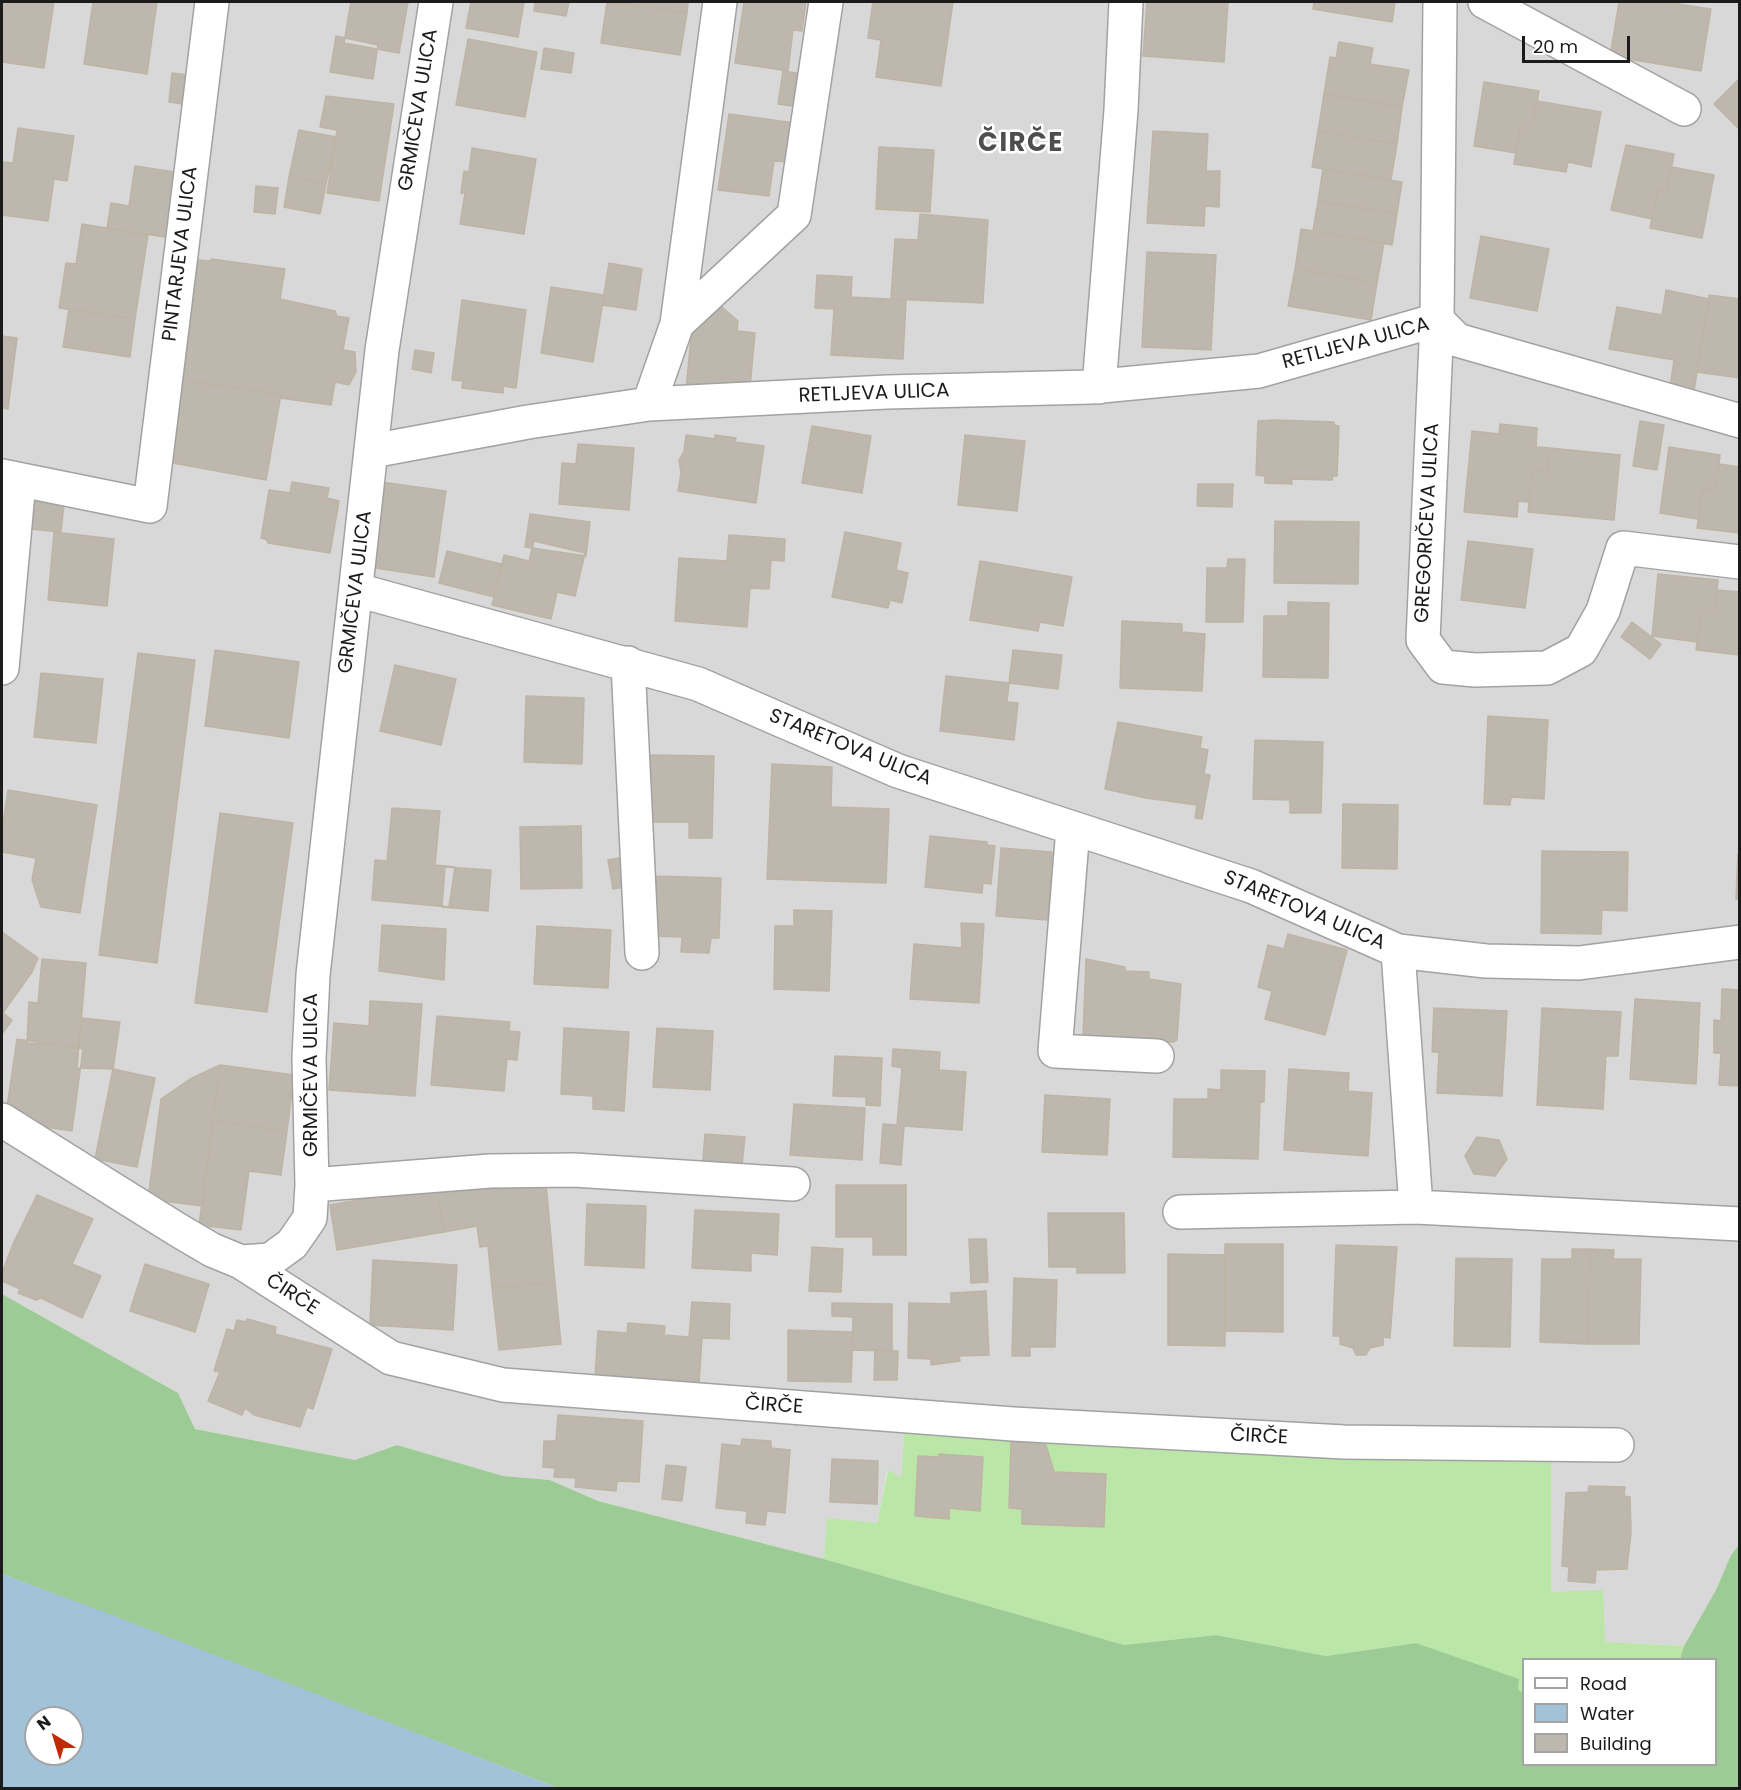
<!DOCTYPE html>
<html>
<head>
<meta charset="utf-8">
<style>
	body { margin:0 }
	#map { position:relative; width:1741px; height:1790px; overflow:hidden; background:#edebe1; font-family:Poppins,sans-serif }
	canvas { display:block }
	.frame { position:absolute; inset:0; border:3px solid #1b1b1b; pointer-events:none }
	.legend { position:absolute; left:1522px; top:1658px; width:195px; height:108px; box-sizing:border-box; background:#fff; border:2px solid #a4a4a4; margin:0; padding:8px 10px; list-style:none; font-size:18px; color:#1b1b1b }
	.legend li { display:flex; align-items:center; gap:12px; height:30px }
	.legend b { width:30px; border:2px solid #a4a4a4 }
	.north { position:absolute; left:24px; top:1706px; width:60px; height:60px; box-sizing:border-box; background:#fff; border:2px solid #a4a4a4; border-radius:50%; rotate:322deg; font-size:16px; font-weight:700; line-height:24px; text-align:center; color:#1b1b1b }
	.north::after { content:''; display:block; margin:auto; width:21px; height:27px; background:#c12905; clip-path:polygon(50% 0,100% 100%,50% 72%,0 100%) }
	.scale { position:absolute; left:1522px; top:36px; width:108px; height:27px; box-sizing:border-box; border:3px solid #1b1b1b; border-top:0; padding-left:8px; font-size:18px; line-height:21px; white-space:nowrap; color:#1b1b1b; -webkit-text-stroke:4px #fff; paint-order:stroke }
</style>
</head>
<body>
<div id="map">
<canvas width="1741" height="1790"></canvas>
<div class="frame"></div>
<ul class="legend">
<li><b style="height:8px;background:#fff"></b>Road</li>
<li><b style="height:16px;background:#a2c2da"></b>Water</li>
<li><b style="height:16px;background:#bdb7ad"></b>Building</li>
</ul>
<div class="north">N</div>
<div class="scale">20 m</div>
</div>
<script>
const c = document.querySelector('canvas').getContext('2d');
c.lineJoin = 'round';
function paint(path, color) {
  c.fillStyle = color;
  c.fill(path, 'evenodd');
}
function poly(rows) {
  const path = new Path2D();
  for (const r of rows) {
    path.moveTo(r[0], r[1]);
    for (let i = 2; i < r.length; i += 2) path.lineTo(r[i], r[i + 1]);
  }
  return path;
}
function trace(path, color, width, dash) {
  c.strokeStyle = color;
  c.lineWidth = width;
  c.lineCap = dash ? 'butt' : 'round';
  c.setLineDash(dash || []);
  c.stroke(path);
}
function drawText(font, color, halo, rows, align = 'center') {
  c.font = font + ' Poppins,sans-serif';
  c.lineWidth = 5;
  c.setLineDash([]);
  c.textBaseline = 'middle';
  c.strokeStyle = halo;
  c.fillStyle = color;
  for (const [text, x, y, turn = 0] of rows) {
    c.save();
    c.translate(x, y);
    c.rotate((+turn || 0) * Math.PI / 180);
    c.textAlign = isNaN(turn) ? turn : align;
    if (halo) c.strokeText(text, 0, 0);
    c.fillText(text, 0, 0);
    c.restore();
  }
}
const residential = poly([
	[2,2,1739,2,1740,1545,1731,1555,1716,1590,1684,1646,1605,1642,1551,1592,1551,1459,905,1426,901,1478,887,1471,877,1524,828,1518,824,1559,598,1501,550,1480,503,1476,397,1445,355,1460,195,1429,178,1393,2,1294]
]);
const grass = poly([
	[905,1425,1551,1458,1551,1592,1603,1590,1605,1642,1684,1646,1680,1659,1524,1660,1523,1693,1486,1668,1416,1643,1326,1656,1216,1635,1124,1645,824,1559,827,1518,877,1523,888,1470,901,1477]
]);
const forest = poly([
	[2,1294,178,1393,195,1429,355,1460,397,1445,503,1476,550,1480,598,1501,824,1559,1124,1645,1216,1635,1326,1656,1416,1643,1519,1679,1518,1689,1523,1693,1524,1764,1716,1764,1716,1660,1680,1659,1684,1646,1716,1590,1731,1555,1739,1545,1739,1788,558,1788,2,1574]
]);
const water = poly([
	[2,1574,112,1615,558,1788,2,1788],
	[36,1718,72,1718,72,1754,36,1754]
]);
const building = poly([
	[2,2,54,2,44,68,2,62,2,2],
	[93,2,157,2,147,74,84,64,93,2],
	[351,2,408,2,399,53,344,43,351,2],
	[471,2,524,2,518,37,466,28,471,2],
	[535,2,569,2,566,16,534,11,535,2],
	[607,2,687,13,680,55,601,43,607,2],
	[612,2,688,2,687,13,612,2],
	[744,2,806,2,802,31,793,30,788,71,735,63,744,2],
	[873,2,953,2,941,86,876,77,881,40,868,38,873,2],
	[1147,2,1228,2,1224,62,1143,56,1147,2],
	[1314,2,1395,2,1392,22,1313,9,1314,2],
	[1619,2,1665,2,1711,9,1701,71,1610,56,1619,2],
	[336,36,378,45,373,79,330,72,336,36],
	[468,39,537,52,525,117,456,105,468,39],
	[1339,42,1373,48,1370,64,1409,70,1402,107,1324,94,1330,57,1336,58,1339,42],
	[544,48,574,53,571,73,541,69,544,48],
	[783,71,804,74,799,107,778,104,783,71],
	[172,73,187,75,183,104,169,102,172,73],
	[1740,78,1740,130,1714,104,1740,78],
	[1484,82,1539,91,1533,124,1521,122,1516,153,1474,146,1484,82],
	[1324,94,1402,107,1397,144,1318,131,1324,94],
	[326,96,394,104,379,201,327,193,337,130,320,127,326,96],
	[1537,101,1601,112,1591,167,1568,162,1566,172,1514,164,1521,122,1533,124,1537,101],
	[729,114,795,123,790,162,774,161,769,196,718,190,729,114],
	[18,128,74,136,67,181,54,179,48,221,2,215,2,162,13,163,18,128],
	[299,130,336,137,326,184,289,177,299,130],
	[1153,131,1208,134,1206,171,1220,171,1219,207,1205,206,1204,226,1147,223,1153,131],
	[1318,131,1397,144,1391,180,1312,167,1318,131],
	[1626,145,1674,154,1667,191,1658,189,1652,219,1611,210,1626,145],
	[879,147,934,150,930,212,876,209,879,147],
	[472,148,536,159,524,234,460,224,465,193,461,193,464,171,469,172,472,148],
	[135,166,181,173,171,238,107,228,111,203,129,206,135,166],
	[1672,167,1714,175,1702,238,1650,228,1658,189,1667,191,1672,167],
	[1323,169,1402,182,1397,214,1318,201,1323,169],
	[289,177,326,184,320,214,284,207,289,177],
	[256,186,278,188,275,214,254,212,256,186],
	[1318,201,1397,214,1392,245,1313,231,1318,201],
	[920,214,988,220,983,303,891,299,895,239,918,240,920,214],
	[82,224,148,235,135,319,59,308,66,263,76,264,82,224],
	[1301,229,1384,243,1377,283,1295,269,1301,229],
	[1481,236,1549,249,1537,311,1470,298,1481,236],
	[1147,252,1216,255,1211,350,1142,347,1147,252],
	[211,259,285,269,280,299,335,311,337,316,349,318,343,350,355,352,356,372,349,385,335,382,331,405,280,398,281,394,183,381,197,260,211,261,211,259],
	[609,263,642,269,636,310,602,305,609,263],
	[1295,269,1377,283,1371,320,1288,306,1295,269],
	[817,275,852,277,851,297,906,300,903,359,831,355,834,309,815,308,817,275],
	[551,287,604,295,593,362,541,353,551,287],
	[1666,290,1709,299,1694,391,1670,387,1674,360,1609,349,1617,307,1662,315,1666,290],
	[1709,295,1740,299,1740,378,1697,372,1709,295],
	[462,300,526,310,516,388,503,386,503,393,462,388,463,381,452,380,462,300],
	[715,301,738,321,737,331,755,333,750,387,686,389,692,328,715,301],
	[69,309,135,319,130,357,63,347,69,309],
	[2,336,17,338,8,409,2,408,2,336],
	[415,350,434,353,431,373,412,369,415,350],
	[183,381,281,394,266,480,173,463,183,381],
	[1276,420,1334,422,1334,425,1339,426,1337,476,1333,476,1332,480,1291,479,1292,484,1265,483,1265,476,1256,475,1258,421,1276,420],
	[1640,421,1664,425,1657,470,1633,466,1640,421],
	[1500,424,1537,428,1536,447,1550,448,1547,472,1532,471,1529,502,1518,501,1517,517,1464,512,1472,431,1499,434,1500,424],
	[812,426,871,436,862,493,802,483,812,426],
	[686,435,715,439,715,435,736,438,735,442,764,446,756,503,678,491,681,473,679,460,684,452,686,435],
	[965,435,1025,441,1017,511,958,505,965,435],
	[578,444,634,448,629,510,559,504,562,463,576,464,578,444],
	[1669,447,1720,455,1716,489,1703,488,1698,519,1660,513,1669,447],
	[1550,448,1620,455,1614,520,1528,512,1532,471,1547,472,1550,448],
	[1719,464,1740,467,1740,533,1697,528,1703,488,1716,489,1719,464],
	[292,482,329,488,327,498,339,501,330,553,268,543,267,540,261,538,269,490,290,493,292,482],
	[381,482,446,491,434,577,369,567,381,482],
	[1198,484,1233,484,1232,507,1197,506,1198,484],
	[33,501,64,504,61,532,30,529,33,501],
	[530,514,590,522,586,556,525,547,530,514],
	[1275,521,1359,522,1358,584,1274,583,1275,521],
	[54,532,114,539,107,606,48,600,54,532],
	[845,532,901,543,896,570,908,573,902,603,890,600,888,608,832,597,845,532],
	[729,535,785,539,784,561,771,560,769,589,750,588,747,627,675,621,679,558,727,561,729,535],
	[534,541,585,553,575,596,557,592,551,619,492,605,504,555,529,561,534,541],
	[1468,541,1533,549,1525,608,1461,600,1468,541],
	[447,551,501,564,494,597,439,583,447,551],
	[1228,559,1245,559,1243,622,1206,622,1207,568,1227,568,1228,559],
	[980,561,1072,577,1063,626,1040,622,1038,631,970,620,980,561],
	[1658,574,1718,580,1715,614,1701,612,1697,642,1652,636,1658,574],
	[1717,590,1740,592,1740,655,1696,650,1701,612,1715,614,1717,590],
	[1288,602,1329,603,1328,678,1263,677,1264,616,1288,616,1288,602],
	[1122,621,1182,624,1182,632,1205,634,1202,691,1120,688,1122,621],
	[1632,622,1661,644,1650,659,1621,637,1632,622],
	[215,650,299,662,289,738,205,726,215,650],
	[1013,650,1062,655,1058,689,1009,683,1013,650],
	[138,653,195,660,157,963,99,955,138,653],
	[395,665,456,679,441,745,380,731,395,665],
	[41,673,103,679,96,743,34,737,41,673],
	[946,676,1009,683,1007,702,1018,703,1014,740,940,731,946,676],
	[526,696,584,698,582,764,524,762,526,696],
	[1488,716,1548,720,1544,799,1511,797,1510,805,1484,804,1488,716],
	[1118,722,1202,737,1200,748,1208,750,1204,774,1210,775,1202,819,1195,818,1197,805,1146,798,1105,789,1118,722],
	[1255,740,1323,742,1321,813,1290,813,1290,800,1253,799,1255,740],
	[649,755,714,756,712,838,689,838,689,822,649,822,649,755],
	[772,764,832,767,831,807,889,809,886,883,767,879,772,764],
	[8,790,97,805,80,913,41,907,32,880,36,858,2,852,2,830,8,790],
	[1343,804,1398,805,1397,869,1342,868,1343,804],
	[392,808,440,811,435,865,455,867,449,907,372,900,375,860,387,861,392,808],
	[220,813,293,823,267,1012,195,1003,220,813],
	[581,826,582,888,521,889,520,827,581,826],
	[930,836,987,842,987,845,995,846,991,884,983,883,982,893,925,887,930,836],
	[1001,848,1052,852,1048,920,996,916,1001,848],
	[1542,851,1628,852,1627,911,1602,910,1601,934,1541,933,1542,851],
	[1738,854,1740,854,1740,899,1736,899,1738,854],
	[625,857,630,886,613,889,608,860,625,857],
	[445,867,491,870,488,911,442,907,445,867],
	[653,876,721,878,719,938,711,938,709,953,681,952,682,937,651,936,653,876],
	[794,910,832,911,829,991,774,989,775,926,794,926,794,910],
	[961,923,984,924,979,1003,910,999,914,944,962,948,961,923],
	[382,925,446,929,444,980,379,971,382,925],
	[537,926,611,930,608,988,534,984,537,926],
	[2,932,38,958,32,972,2,1014,2,932],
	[1288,934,1347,950,1325,1035,1265,1019,1272,991,1258,987,1268,945,1284,949,1288,934],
	[42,959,86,963,79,1047,27,1043,29,1002,38,1003,42,959],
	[1086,959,1125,967,1125,971,1149,972,1149,979,1181,984,1177,1040,1173,1042,1083,1036,1086,959],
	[1722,989,1740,990,1740,1086,1719,1085,1721,1053,1714,1053,1714,1020,1721,1021,1722,989],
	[1635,999,1700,1003,1696,1084,1630,1079,1635,999],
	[370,1001,422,1004,415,1096,329,1090,334,1023,369,1026,370,1001],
	[1434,1008,1507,1011,1502,1096,1437,1093,1439,1052,1432,1052,1434,1008],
	[1542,1008,1621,1012,1618,1056,1606,1056,1603,1109,1537,1105,1542,1008],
	[2,1012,12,1020,2,1034,2,1012],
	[437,1016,510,1022,509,1031,520,1032,517,1060,507,1059,504,1091,431,1085,437,1016],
	[81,1018,120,1022,113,1069,77,1068,81,1018],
	[564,1028,629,1032,624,1111,593,1109,593,1096,561,1094,564,1028],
	[657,1028,713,1031,710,1090,653,1087,657,1028],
	[17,1039,83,1049,72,1131,5,1121,17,1039],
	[893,1049,940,1052,939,1070,966,1072,962,1130,904,1126,901,1165,880,1163,883,1124,897,1125,902,1068,892,1066,893,1049],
	[835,1056,882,1058,880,1106,866,1105,866,1097,833,1096,835,1056],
	[220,1065,202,1206,148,1199,161,1099,190,1079,220,1065],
	[220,1065,294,1075,287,1131,213,1121,220,1065],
	[113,1069,155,1078,137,1167,95,1159,113,1069],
	[1289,1069,1349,1073,1348,1091,1372,1093,1368,1156,1284,1150,1289,1069],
	[1221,1070,1265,1071,1264,1102,1260,1102,1258,1159,1173,1157,1174,1099,1208,1099,1208,1089,1221,1090,1221,1070],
	[1045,1095,1110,1099,1107,1155,1042,1152,1045,1095],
	[794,1104,865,1108,862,1160,790,1155,794,1104],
	[213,1121,287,1131,281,1175,249,1171,241,1230,199,1225,213,1121],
	[705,1134,745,1137,741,1174,702,1171,705,1134],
	[1477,1137,1499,1140,1507,1159,1495,1176,1474,1174,1465,1156,1477,1137],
	[494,1177,496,1189,546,1184,555,1282,492,1288,488,1246,480,1247,477,1226,444,1232,436,1186,494,1177],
	[836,1185,906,1185,906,1255,873,1255,873,1237,836,1237,836,1185],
	[436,1186,444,1232,337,1250,330,1205,436,1186],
	[37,1195,93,1219,72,1264,101,1276,82,1318,41,1298,36,1300,18,1293,20,1289,2,1281,2,1273,13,1244,37,1195],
	[587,1204,646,1206,644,1268,585,1265,587,1204],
	[695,1210,779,1214,777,1255,751,1253,751,1271,692,1268,695,1210],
	[1048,1213,1124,1213,1125,1273,1077,1273,1077,1267,1049,1267,1048,1213],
	[969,1239,986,1239,988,1282,971,1283,969,1239],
	[1225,1244,1283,1244,1283,1332,1225,1331,1225,1244],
	[1336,1245,1397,1247,1390,1338,1383,1337,1383,1345,1370,1348,1366,1355,1356,1355,1353,1348,1340,1344,1340,1336,1333,1336,1336,1245],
	[812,1247,843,1249,841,1292,809,1291,812,1247],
	[1572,1249,1590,1249,1588,1344,1540,1342,1542,1259,1572,1259,1572,1249],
	[1590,1249,1614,1250,1613,1259,1641,1259,1639,1344,1588,1344,1590,1249],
	[1168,1254,1225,1255,1225,1346,1168,1345,1168,1254],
	[1456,1258,1512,1259,1510,1347,1454,1346,1456,1258],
	[373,1260,457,1265,453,1330,370,1325,373,1260],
	[145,1264,209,1284,195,1332,130,1311,145,1264],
	[1014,1278,1057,1280,1055,1347,1030,1347,1030,1356,1012,1356,1014,1278],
	[555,1282,561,1344,499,1350,492,1288,555,1282],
	[986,1291,989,1355,959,1356,960,1361,931,1365,931,1359,908,1358,909,1303,951,1304,951,1293,986,1291],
	[692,1302,730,1304,729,1339,702,1338,699,1383,595,1377,598,1331,627,1333,628,1323,665,1326,664,1335,689,1337,692,1302],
	[832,1303,892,1304,892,1351,852,1350,853,1317,832,1316,832,1303],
	[247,1319,276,1327,275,1334,332,1349,313,1409,307,1407,300,1427,254,1415,245,1408,242,1415,208,1401,220,1372,214,1371,227,1329,234,1331,237,1320,246,1322,247,1319],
	[788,1330,853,1332,851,1382,788,1381,788,1330],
	[875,1350,898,1351,897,1380,874,1380,875,1350],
	[558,1415,643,1421,639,1482,617,1481,616,1491,575,1487,576,1478,554,1477,555,1468,543,1467,544,1441,556,1441,558,1415],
	[742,1439,771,1441,771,1448,790,1450,785,1513,767,1511,765,1525,746,1523,747,1511,716,1508,722,1444,741,1446,742,1439],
	[1011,1442,1046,1445,1054,1472,1106,1474,1104,1527,1022,1524,1022,1509,1009,1508,1011,1442],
	[939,1454,983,1457,980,1511,949,1508,949,1519,915,1516,918,1456,939,1457,939,1454],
	[832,1459,878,1461,877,1504,830,1502,832,1459],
	[666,1465,686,1467,682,1501,662,1499,666,1465],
	[1589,1486,1625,1487,1624,1496,1630,1497,1631,1532,1627,1569,1596,1570,1595,1583,1568,1581,1569,1567,1562,1566,1566,1493,1588,1492,1589,1486]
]);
const minor = poly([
	[1440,2,1437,320,1423,640,1443,667,1475,670,1547,668,1581,650,1603,611,1623,548,1740,562],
	[1485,2,1684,109],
	[677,324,794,215,826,2],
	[1099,387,1121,110,1126,2],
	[649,404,677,324,720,2],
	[372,451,528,422,649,404,887,392,1091,387,1259,371,1437,320,1457,340,1740,421],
	[2,476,150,506,212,2],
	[357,590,698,684,898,771,1251,886,1398,951,1486,961,1579,963,1740,942],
	[628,663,642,953],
	[2,668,19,481],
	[1073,828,1055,1051,1157,1056],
	[1398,951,1416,1207],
	[2,1120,178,1230,212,1250,241,1262,391,1358,503,1385,1013,1424,1344,1442,1617,1445],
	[312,1185,490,1171,574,1170,793,1184],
	[1180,1212,1416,1207,1740,1224],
	[241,1262,270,1260,292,1244,310,1218,312,1185,309,1058,313,975,382,350,436,2]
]);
const streetNames = [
	["GRMIČEVA ULICA",419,110,-81],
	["PINTARJEVA ULICA",181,254,-83],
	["RETLJEVA ULICA",1356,344,-15],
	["RETLJEVA ULICA",874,394,-2],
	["GREGORIČEVA ULICA",1428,523,-87],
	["GRMIČEVA ULICA",356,592,-83],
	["STARETOVA ULICA",850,748,22],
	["STARETOVA ULICA",1304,911,23],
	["GRMIČEVA ULICA",312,1075,-90],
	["ČIRČE",292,1295,33],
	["ČIRČE",774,1406,4],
	["ČIRČE",1259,1437,3]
];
const districtNames = [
	["ČIRČE",1021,144]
];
paint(residential, '#d9d8d8');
paint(grass, '#bae6a7');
paint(forest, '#9ccb96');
paint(water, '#a2c2da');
paint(building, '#bdb7ad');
trace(building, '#beb4a4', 1.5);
trace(minor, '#a2a2a2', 36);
trace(minor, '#fff', 33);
drawText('20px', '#1b1b1b', '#fff', streetNames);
c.letterSpacing = '1.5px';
drawText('bold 26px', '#4e4e4e', '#fff', districtNames);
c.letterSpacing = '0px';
</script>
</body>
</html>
